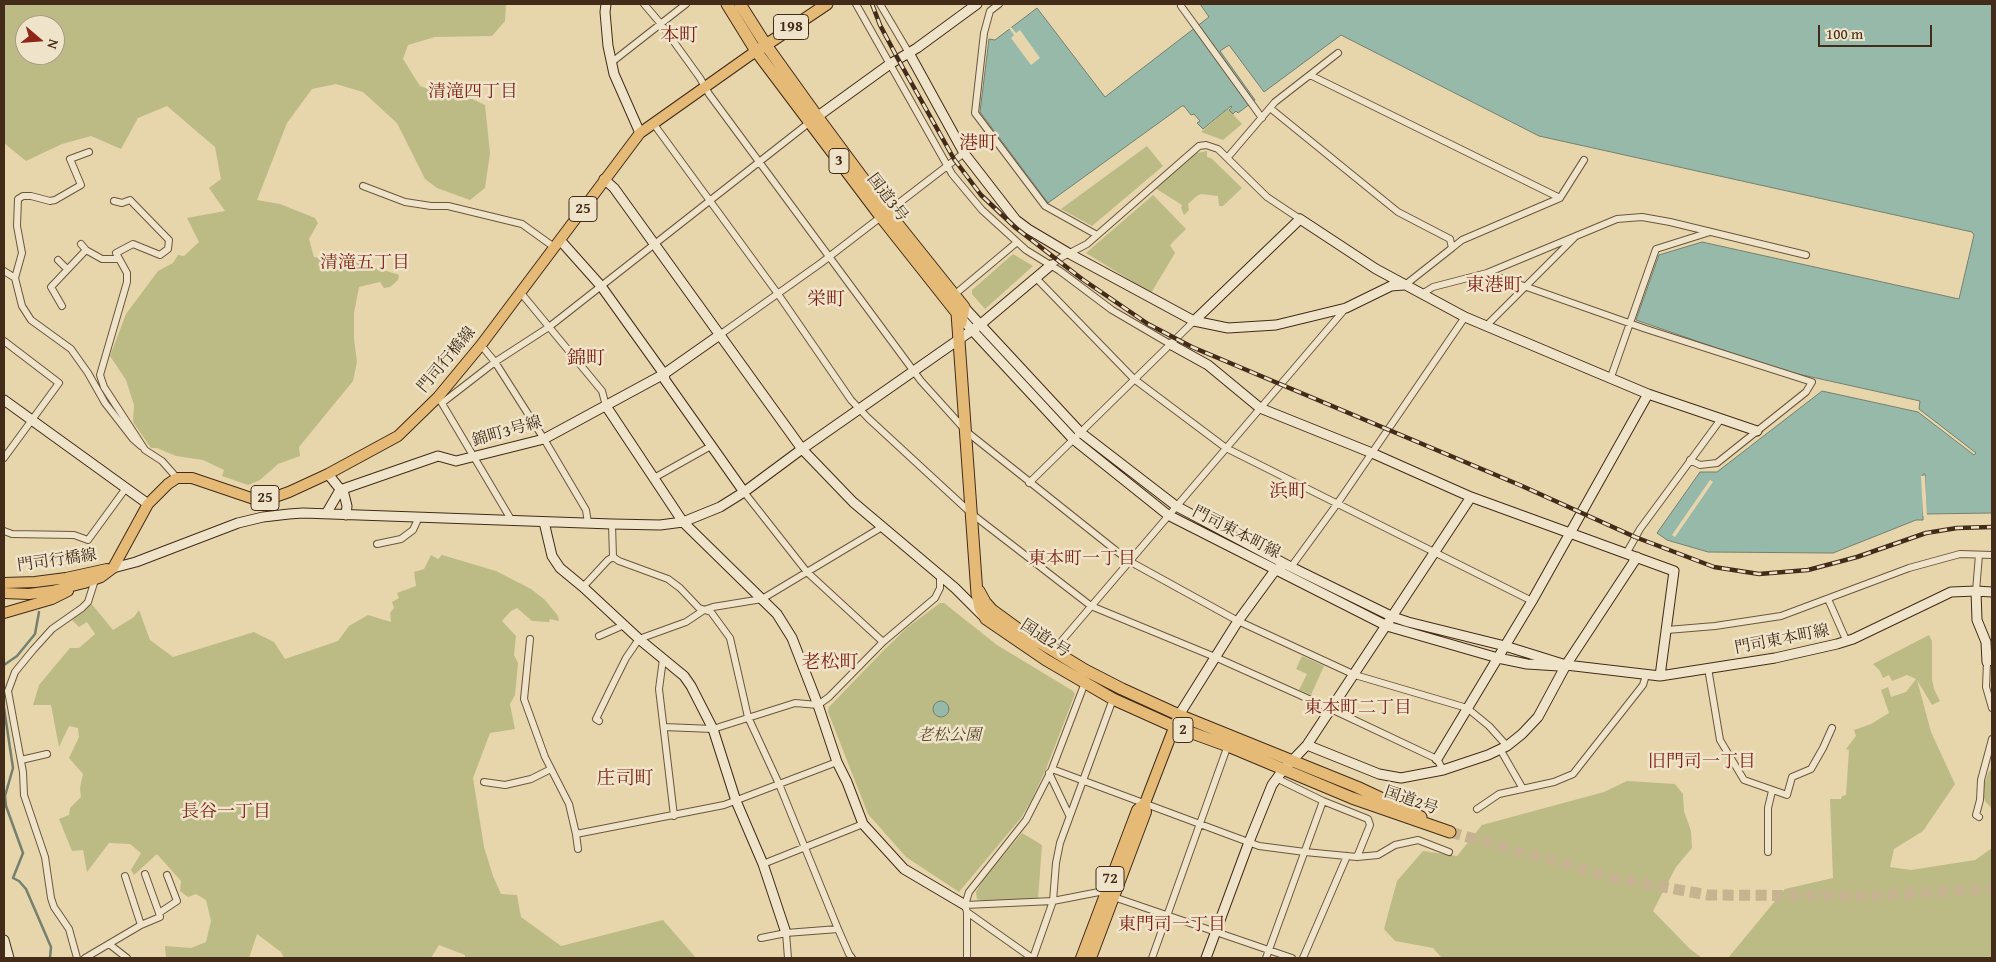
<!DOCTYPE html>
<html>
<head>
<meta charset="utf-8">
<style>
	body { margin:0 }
	#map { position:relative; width:1996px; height:962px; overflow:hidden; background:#e7d5ac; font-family:"Gentium Book Plus",serif }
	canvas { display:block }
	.frame { position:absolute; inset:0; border:5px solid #422b19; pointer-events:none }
	.north { position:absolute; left:15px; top:15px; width:50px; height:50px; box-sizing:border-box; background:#efe4c9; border:1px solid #aa9a83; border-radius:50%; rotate:108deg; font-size:14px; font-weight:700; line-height:20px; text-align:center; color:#422b19 }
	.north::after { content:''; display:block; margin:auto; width:18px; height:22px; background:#8f2418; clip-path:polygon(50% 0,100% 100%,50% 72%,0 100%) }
	.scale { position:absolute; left:1818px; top:25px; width:114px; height:22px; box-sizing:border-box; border:2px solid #422b19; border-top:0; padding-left:6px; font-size:15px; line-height:18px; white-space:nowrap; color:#422b19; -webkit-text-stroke:4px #efe4c9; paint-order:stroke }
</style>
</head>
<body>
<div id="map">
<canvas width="1996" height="962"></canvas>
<div class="frame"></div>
<div class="north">N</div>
<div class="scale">100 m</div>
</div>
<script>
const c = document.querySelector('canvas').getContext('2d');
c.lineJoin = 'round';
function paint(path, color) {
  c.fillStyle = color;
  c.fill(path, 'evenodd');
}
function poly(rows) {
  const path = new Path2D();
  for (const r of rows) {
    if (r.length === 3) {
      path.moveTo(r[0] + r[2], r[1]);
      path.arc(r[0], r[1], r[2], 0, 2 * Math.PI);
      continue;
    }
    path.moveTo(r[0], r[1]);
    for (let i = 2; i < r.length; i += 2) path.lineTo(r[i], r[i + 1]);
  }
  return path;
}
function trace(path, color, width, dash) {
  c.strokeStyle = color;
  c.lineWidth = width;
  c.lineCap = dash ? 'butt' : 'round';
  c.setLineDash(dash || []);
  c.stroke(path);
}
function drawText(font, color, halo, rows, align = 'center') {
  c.font = font + ' "Gentium Book Plus","Noto Serif JP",serif';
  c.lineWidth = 5;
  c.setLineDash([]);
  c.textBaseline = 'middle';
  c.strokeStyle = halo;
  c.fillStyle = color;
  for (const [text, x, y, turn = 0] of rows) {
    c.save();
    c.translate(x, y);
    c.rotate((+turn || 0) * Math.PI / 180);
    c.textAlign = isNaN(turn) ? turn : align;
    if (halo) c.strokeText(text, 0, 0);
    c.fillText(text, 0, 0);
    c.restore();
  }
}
const green = poly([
	[4,4,506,4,505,21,492,36,435,37,408,45,403,59,420,86,448,96,472,99,485,105,490,153,485,188,470,200,437,188,425,179,397,123,363,92,336,84,312,89,287,123,257,200,280,204,315,218,318,223,309,239,314,257,323,259,339,256,351,262,362,263,399,275,398,280,390,287,384,288,380,282,359,287,354,313,354,339,357,362,353,381,299,447,300,456,278,464,260,480,248,485,222,476,224,470,203,460,176,456,157,448,151,448,133,422,134,405,126,380,110,356,126,314,158,271,173,263,178,255,184,256,199,242,187,218,225,211,209,188,221,179,215,147,167,106,138,118,121,149,91,136,62,144,26,161,4,143],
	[25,25,55,25,55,55,25,55],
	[1228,109,1242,124,1223,140,1201,132],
	[1147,146,1163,166,1092,226,1061,209],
	[1207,151,1207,157,1211,158,1242,188,1223,206,1219,206,1218,196,1201,194,1197,196,1188,204,1189,210,1184,215,1181,208,1182,205,1155,188,1185,162,1197,153],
	[1153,195,1186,229,1170,245,1175,253,1151,293,1086,253],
	[1013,254,1033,266,985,309,972,294,972,290],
	[431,555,438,559,442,555,496,571,531,589,545,600,558,616,559,621,550,619,549,622,532,621,517,608,511,611,502,621,516,636,514,655,518,663,515,695,510,704,515,729,490,733,473,778,484,847,493,876,501,894,517,895,521,917,561,946,663,920,696,958,465,958,465,955,439,945,431,958,284,958,281,952,257,934,249,958,166,958,165,946,191,948,206,942,211,921,206,900,196,894,188,897,180,891,181,881,157,854,134,875,131,870,141,853,130,844,109,843,87,872,83,850,72,851,59,819,69,815,70,808,81,797,80,788,83,774,69,758,79,737,78,728,69,726,59,747,51,705,33,705,39,685,70,648,79,648,95,634,87,622,79,627,72,620,90,602,113,630,134,617,139,610,150,640,173,657,254,632,274,642,285,659,338,641,349,626,368,615,391,622,390,613,394,608,392,602,399,598,397,593,416,586,414,572,424,569],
	[940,603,944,603,997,645,1073,691,1075,694,1046,769,1031,801,1021,818,959,892,906,857,868,814,828,712,829,707,885,649,908,627],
	[1929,635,1932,641,1932,679,1934,689,1940,701,1932,705,1917,680,1931,732,1955,784,1923,831,1894,849,1890,867,1911,870,1975,860,1992,848,1992,958,1728,958,1785,889,1833,878,1830,799,1841,799,1842,796,1846,795,1849,750,1846,749,1856,736,1854,730,1871,724,1889,713,1881,690,1888,687,1891,697,1906,692,1916,679,1907,675,1892,681,1889,675,1883,678,1880,671,1873,664],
	[1302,656,1324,666,1311,695,1299,690,1307,674,1296,669],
	[1992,768,1992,809,1985,801,1982,791,1988,773],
	[1627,781,1675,784,1683,794,1684,811,1691,831,1692,848,1676,867,1653,911,1690,949,1702,958,1442,958,1433,948,1395,941,1384,929,1397,881,1423,851,1457,856,1482,825,1604,792],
	[1022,833,1042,845,1038,899,985,901,977,899,976,892,983,880]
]);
const water = poly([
	[1200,4,1992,4,1992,513,1926,514,1925,474,1923,474,1923,520,1916,520,1833,553,1708,552,1667,540,1657,533,1700,472,1717,472,1822,391,1918,412,1974,455,1976,453,1919,409,1920,401,1780,370,1636,320,1659,255,1702,242,1959,299,1974,235,1972,232,1539,136,1341,35,1264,92,1229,45,1220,51,1255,100,1238,113,1236,111,1233,114,1229,110,1232,107,1231,106,1203,129,1197,123,1200,121,1194,114,1191,115,1184,106,1182,106,1048,203,980,112,989,39,995,40,1037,8,1105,97,1209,17,1200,4],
	[941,709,8]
]);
const pier = poly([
	[1011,27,1016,33,1020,30,1040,58,1031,65,1011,38,1014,35,1009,28],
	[1921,476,1925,476,1927,516,1923,516],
	[1710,480,1713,482,1675,537,1672,535]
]);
const stream = poly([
	[4,665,17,656,35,634,39,612],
	[4,708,13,768,5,796,6,806,23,853,13,878,19,881,26,889,51,947,50,958]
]);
const highwayTunnel = poly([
	[1450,832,1618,879,1708,895,1867,896,1992,889]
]);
const street = poly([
	[644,4,661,24,700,78,709,94,921,381,967,432,1129,561,1238,621,1355,675,1467,708,1489,726,1507,746],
	[856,4,952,174,982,210,1026,250,1060,271,1112,310,1170,344],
	[880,4,909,53],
	[999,4,990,11,984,33,975,113,1045,206,1097,235],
	[1181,6,1262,118],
	[612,62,686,4],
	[1310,75,1560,198],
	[1270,108,1398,212,1450,239,1452,248,1405,285],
	[653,123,778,294,851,400,868,418,972,514,1091,606,1215,657,1331,709,1437,759,1443,770],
	[1228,157,1275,102,1338,53],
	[363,186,405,202,431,206,448,206,522,224,554,247],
	[114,201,122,203,130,200,169,240,168,249,160,255,133,244,116,253,127,273,127,282,100,375,104,387,145,450,162,461,177,478],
	[81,244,86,250,102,259,119,259],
	[1452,248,1462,240,1560,198,1584,160],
	[58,260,67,269],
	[1051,265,1062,257,1087,244,1199,146,1206,145,1218,149,1267,197,1300,219],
	[4,271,15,278,22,306,31,320,71,349,88,373,105,403,133,439,141,446],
	[1487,273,1646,329,1812,382,1806,392,1717,463,1700,465,1690,460],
	[15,278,22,253,17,226,18,199,23,196,31,196,50,201,55,200,81,185,70,159,89,152],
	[1036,278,1134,379,1226,448,1532,601],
	[521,293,602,391,606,406],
	[1422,294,1433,287,1487,273,1617,219,1642,217,1670,222,1806,255],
	[954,295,1016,243],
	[62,306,51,287,86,250],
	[1487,325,1574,238],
	[721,334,821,263,964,153],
	[4,341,59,383,4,458],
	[481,345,495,362,544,439,586,510,588,523],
	[1611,377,1656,249,1710,232],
	[440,400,512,521],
	[442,403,495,362,549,327,810,122],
	[654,478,711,446],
	[1029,483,1194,321],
	[744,492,807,572,883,642],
	[4,531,12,534,74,535,88,540,126,488],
	[377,544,401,539,413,530,419,517],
	[1626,554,1640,529,1721,419],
	[613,557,619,561,668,579,680,588,699,608,711,612,730,638,748,717,779,784,838,929,849,954,852,958],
	[1291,567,1337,504,1465,317],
	[583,587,608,560,613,557,612,524],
	[1976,591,1979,555],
	[1828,599,1847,642],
	[1667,630,1715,626,1781,616,1909,568,1960,554,1992,555],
	[599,636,624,625],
	[530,639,524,699,545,757,569,804,576,834],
	[1053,651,1345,309],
	[663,659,659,689,674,816],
	[1992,662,1987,662,1986,687,1992,708],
	[1708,668,1720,740,1744,780,1787,795,1792,777,1811,769,1823,748,1832,728],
	[599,721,596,719,613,684,626,658,639,639,686,622,704,610,713,607,762,599,882,527],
	[664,727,713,729,795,703,818,705,829,697,883,642,935,598,940,588,940,576],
	[1500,749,1523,789],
	[21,760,47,754],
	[1052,769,1259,846,1305,852,1357,857,1378,855,1395,845,1418,840,1449,852],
	[1049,773,1069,815],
	[1276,778,1323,801,1368,819,1370,825,1357,857],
	[484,782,505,785,531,779,551,769],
	[1477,809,1499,794,1554,782,1573,774,1643,685,1646,675],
	[1979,817,1976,815,1980,800,1981,780,1992,739],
	[578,849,576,834,724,805,837,762],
	[1768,852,1768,808,1772,791],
	[763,864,863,824],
	[145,874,159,913],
	[125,876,141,925],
	[965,905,1053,901,1099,892,1292,958],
	[967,912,1032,958],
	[786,933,788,958],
	[761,938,786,933,838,929],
	[109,944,127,958],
	[77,958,69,929,54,907,51,898,45,857,24,795,23,772,8,691,15,672,33,650,52,629,82,608,88,602,95,580],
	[85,958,141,925,160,917,159,913,177,901,167,875],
	[967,958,967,912,965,905,969,892,1026,820,1052,769,1086,680],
	[1033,958,1053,901,1056,863,1060,843,1113,699],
	[1152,958,1228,745],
	[1266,958,1323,801],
	[1303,958,1347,856]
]);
const secondary = poly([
	[606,4,605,12,608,46,614,74,640,133],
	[909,53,964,153,1016,220,1028,229,1070,254,1194,321,1228,328,1276,325,1346,308,1391,286,1404,285],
	[814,119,890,64,917,48,977,4],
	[604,179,614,188,802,449,853,502,955,588,982,615],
	[560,240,601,286,664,374,665,380,744,492],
	[964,307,1080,432,1176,506,1291,567,1393,617,1408,622,1505,646,1566,665,1660,676,1775,658,1837,644,1853,639,1951,592,1976,591,1992,592],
	[959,316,1073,439,1168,515,1387,626,1498,658,1527,664,1559,666],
	[1194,321,1300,219,1376,269,1465,317,1648,394,1532,601,1437,759],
	[1170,344,1208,365,1260,408,1372,453,1471,497,1674,571,1660,676],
	[1648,394,1757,431],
	[4,400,148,504],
	[606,406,683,522,777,614,792,638,818,705,837,762,847,782,863,824,904,869,965,905],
	[328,474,344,494,347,506,346,515],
	[340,490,438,456,456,461,544,439,664,374,721,334],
	[326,514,340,490],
	[544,522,552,556,560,568,583,587,639,639,684,676,691,686,713,729,736,801,763,864,786,933],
	[113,568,136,562,238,523,263,517,289,514,303,513,612,524,660,525,683,522,720,507,744,492,802,449,981,324,1051,265],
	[1976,591,1977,620,1986,642,1987,662],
	[1179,715,1238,621,1276,569,1281,568],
	[1307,745,1379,774,1401,778,1443,770,1488,755,1507,746,1522,734,1538,717,1566,665,1637,557],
	[4,940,9,958],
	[1206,958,1249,842,1272,785,1283,770,1307,745,1471,497]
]);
const primary = poly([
	[4,583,35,582,66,578,107,569],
	[4,593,29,594,52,591,84,583,101,577,113,568,148,504,168,484,177,478,192,478,254,499,272,498,289,492,328,474,398,436,438,397,481,345,640,133,756,51],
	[4,613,52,599,68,591],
	[1081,958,1137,810,1145,803],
	[1091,958,1146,812,1145,803,1177,720]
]);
const highway = poly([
	[727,4,756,51,881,217,957,313,977,594,980,608,986,619,1046,660,1113,699,1173,726,1228,746,1352,798,1450,832],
	[740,4,766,45,822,123,888,212,964,307,961,323],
	[760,49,827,4],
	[979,591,985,602,992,610,1018,629,1085,670,1122,689,1179,715,1357,787,1421,817]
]);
const rail = poly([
	[872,4,880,25,898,59,954,159,981,195,1016,228,1082,279,1148,324,1192,347,1522,486,1635,537,1714,567,1759,574,1808,570,1857,557,1926,533,1957,528,1992,527]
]);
const shields = [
	[791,27,35],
	[839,161,20],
	[583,209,28],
	[265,498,28],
	[1183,730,20],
	[1110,879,28]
];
const shieldNames = [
	["198",791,27],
	["3",839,161],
	["25",583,209],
	["25",265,498],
	["2",1183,730],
	["72",1110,879]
];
const streetNames = [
	["国道3号",887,198,53],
	["門司行橋線",447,360,-50],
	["錦町3号線",507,432,-16],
	["門司東本町線",1236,533,27],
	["門司行橋線",57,561,-8],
	["国道2号",1045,639,33],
	["門司東本町線",1782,640,-11],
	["国道2号",1411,801,19]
];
const parkNames = [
	["老松公園",949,736]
];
const neighbourhoodNames = [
	["清滝四丁目",473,92],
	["清滝五丁目",365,263],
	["東本町一丁目",1082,559],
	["東本町二丁目",1358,708],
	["旧門司一丁目",1702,762],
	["長谷一丁目",226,812],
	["東門司一丁目",1172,925]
];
const quarterNames = [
	["本町",679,36],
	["港町",978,144],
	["東港町",1494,286],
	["栄町",826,300],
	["錦町",586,359],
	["浜町",1288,492],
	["老松町",830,663],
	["庄司町",625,779]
];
paint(green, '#bcbb85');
paint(water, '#97b9a9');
trace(water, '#75806f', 1);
paint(pier, '#e7d5ac');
trace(stream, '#75806f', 2.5);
trace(highwayTunnel, '#c6b38f', 11, [11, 5.5]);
trace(street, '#6b563e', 8);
trace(secondary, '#422b19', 11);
trace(primary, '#422b19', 12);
trace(highway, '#422b19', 13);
trace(street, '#efe4c9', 6);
trace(secondary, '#efe4c9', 9);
trace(primary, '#e4ba76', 10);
trace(highway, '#e4ba76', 11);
trace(rail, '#422b19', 4.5);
trace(rail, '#efe4c9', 2.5, [8]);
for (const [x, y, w] of shields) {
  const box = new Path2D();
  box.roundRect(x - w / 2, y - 12.5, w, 25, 4);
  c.fillStyle = '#efe4c9';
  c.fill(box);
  trace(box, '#422b19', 1);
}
drawText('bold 15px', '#422b19', null, shieldNames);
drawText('16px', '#422b19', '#efe4c9', streetNames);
drawText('italic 16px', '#5a482f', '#efe4c9', parkNames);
drawText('18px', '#7a1f14', '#efe4c9', neighbourhoodNames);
drawText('19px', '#7a1f14', '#efe4c9', quarterNames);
</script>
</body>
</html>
